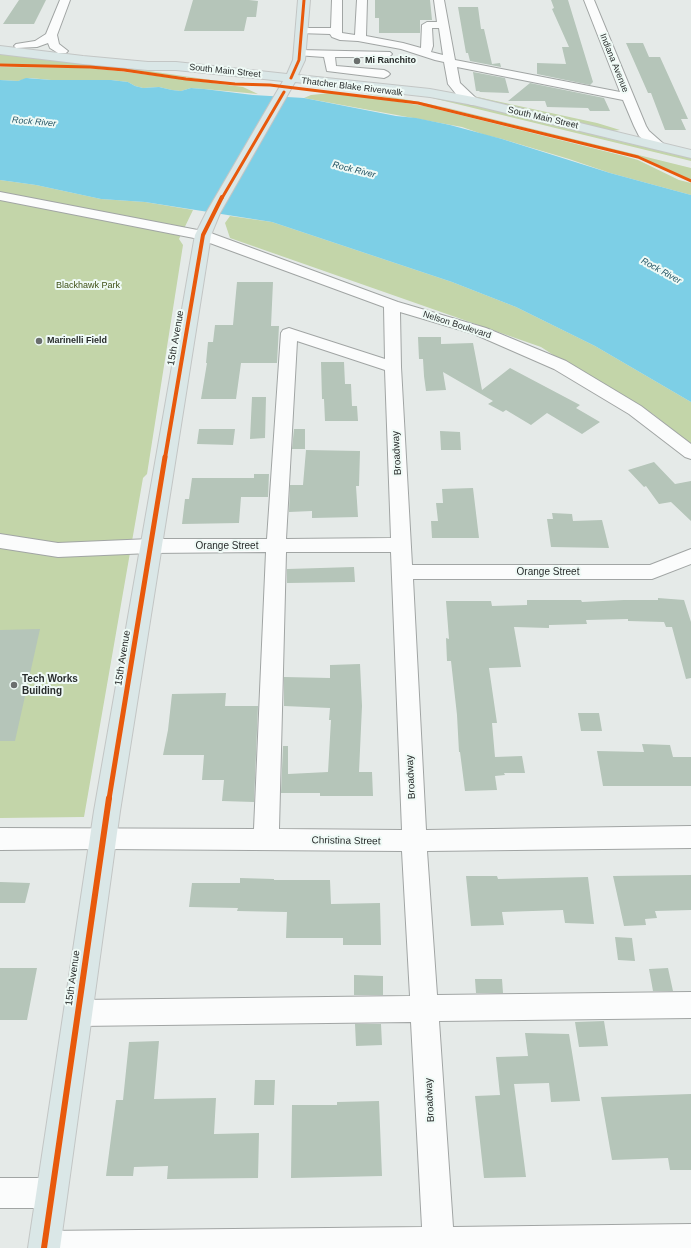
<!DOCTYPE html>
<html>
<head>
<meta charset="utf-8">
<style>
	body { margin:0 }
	canvas { display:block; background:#e5eae8 }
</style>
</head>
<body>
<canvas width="691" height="1248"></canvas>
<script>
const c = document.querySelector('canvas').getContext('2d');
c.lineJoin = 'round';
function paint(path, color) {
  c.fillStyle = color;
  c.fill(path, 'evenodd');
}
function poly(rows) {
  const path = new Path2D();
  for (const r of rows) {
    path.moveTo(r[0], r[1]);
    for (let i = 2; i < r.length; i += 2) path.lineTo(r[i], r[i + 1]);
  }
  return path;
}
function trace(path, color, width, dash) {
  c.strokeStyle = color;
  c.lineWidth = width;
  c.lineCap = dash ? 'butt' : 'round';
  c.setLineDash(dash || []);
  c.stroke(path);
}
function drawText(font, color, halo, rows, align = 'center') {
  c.font = font + ' Arial,sans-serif';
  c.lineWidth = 4;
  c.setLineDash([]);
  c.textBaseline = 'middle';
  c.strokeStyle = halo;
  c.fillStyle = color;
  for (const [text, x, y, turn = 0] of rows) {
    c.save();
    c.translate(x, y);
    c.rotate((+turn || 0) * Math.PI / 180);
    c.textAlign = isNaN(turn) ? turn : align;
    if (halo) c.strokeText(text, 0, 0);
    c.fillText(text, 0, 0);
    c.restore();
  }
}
const green = poly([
	[0,53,46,60,135,69,225,82,101,67,0,64],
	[0,67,88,68,118,71,243,87,258,94,204,89,191,88,181,91,172,90,159,87,143,88,135,86,128,82,111,80,51,80,30,78,18,81,0,80],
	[330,93,361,96,424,106,624,156,638,160,679,180,691,183,691,195,610,173,569,159,502,139,485,135,462,127,304,98,311,95],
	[361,93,409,100,448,108,691,168,691,180,638,156,441,107],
	[425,95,473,105,623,142,691,158,691,161,424,96],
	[473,96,597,123,620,130,611,131,476,98],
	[0,180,36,185,101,199,145,202,193,210,179,239,183,245,147,474,143,478,84,817,0,818],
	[230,216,272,222,452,282,516,307,595,346,691,402,691,444,653,414,595,382,541,347,230,238,225,223]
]);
const water = poly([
	[26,78,51,80,111,80,128,82,135,86,143,88,159,87,172,90,181,91,191,88,204,89,253,95,304,98,396,116,416,118,450,125,502,139,610,173,691,195,691,402,595,346,516,307,452,282,272,222,145,202,101,199,36,185,0,180,0,80,18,81]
]);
const building = poly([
	[19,0,46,0,34,24,3,24],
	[193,0,249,0,258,1,256,17,247,17,244,31,184,31],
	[375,0,430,0,432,20,420,20,420,33,379,33,379,18,375,18],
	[551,0,568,0,593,82,590,85,537,74,537,63,566,64,562,47,569,47,552,9,554,8],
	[458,7,478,7,481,29,484,29,492,64,500,63,501,67,470,61,468,53,466,53],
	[626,43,643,43,649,57,660,57,688,119,681,119,686,130,665,130,651,93,648,93],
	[473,72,505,78,509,93,480,92,479,91,476,91],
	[530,83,604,98,610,111,590,111,588,108,547,107,545,101,508,101],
	[237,282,273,282,271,326,279,326,277,363,241,363,236,399,201,399,207,363,206,363,208,342,213,342,215,325,233,325],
	[418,337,441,337,441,344,473,343,482,390,510,368,580,405,576,408,600,422,582,434,547,413,531,425,506,410,503,412,488,404,493,401,443,372,446,390,426,391,424,376,423,359,419,359],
	[321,362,344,362,345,384,351,384,352,406,357,406,358,421,325,421,324,399,322,399],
	[252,397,266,397,265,438,250,439],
	[199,429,235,429,233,445,197,444],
	[294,429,305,429,305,449,292,449],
	[440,431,460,432,461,450,441,450],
	[306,450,360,451,359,486,356,486,358,517,312,518,312,511,289,512,290,485,303,485],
	[654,462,675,484,691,481,691,521,671,502,659,504,646,486,644,487,628,470],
	[254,474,269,474,268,497,241,497,239,523,182,524,185,499,189,499,192,478,254,478],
	[473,488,479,538,432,538,431,521,438,521,436,503,443,503,442,489],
	[552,513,572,514,573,521,602,520,609,548,551,547,547,519,553,519],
	[354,567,355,582,287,583,287,569],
	[658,598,684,600,691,622,691,678,686,679,672,627,666,627,664,622,628,621,628,619,586,620,587,624,549,625,549,628,514,627,521,667,489,668,497,723,492,723,495,757,522,756,525,773,504,773,505,775,495,776,497,790,465,791,460,752,459,752,457,715,451,661,447,661,446,638,449,639,446,601,491,601,492,606,527,605,527,600,581,600,582,602,624,600,658,600],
	[40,629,15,741,0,741,0,630],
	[360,664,362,706,359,772,372,772,373,796,320,796,320,793,281,793,283,746,288,746,288,774,328,772,331,720,329,720,330,708,284,706,284,677,330,678,330,665],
	[226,693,225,706,258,706,254,802,222,801,224,780,202,780,204,755,163,755,168,730,172,694],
	[578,713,599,713,602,731,581,731],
	[642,744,670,745,673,757,691,757,691,786,603,786,597,751,644,752],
	[691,875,691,910,655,911,657,918,645,919,646,925,624,926,613,876],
	[466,876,497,876,498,879,588,877,594,924,565,923,563,910,502,912,504,925,471,926],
	[240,878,274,879,274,880,330,880,331,904,380,903,381,945,343,945,343,938,286,938,287,912,237,911,238,908,189,907,192,883,240,883],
	[0,882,30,883,25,903,0,903],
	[615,937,632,938,635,961,618,960],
	[0,968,37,968,27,1020,0,1020],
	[668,968,673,991,653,991,649,969],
	[354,975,383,976,383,995,354,995],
	[475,979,502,979,503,993,476,993],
	[604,1021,608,1046,579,1047,575,1022],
	[355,1024,381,1024,382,1045,356,1046],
	[525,1033,569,1034,580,1101,551,1102,549,1083,514,1084,526,1177,484,1178,475,1096,500,1095,496,1057,528,1056],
	[159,1041,154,1099,216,1098,214,1134,259,1133,258,1178,167,1179,168,1166,134,1167,133,1176,106,1176,116,1100,123,1100,129,1042],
	[255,1080,275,1080,274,1105,254,1105],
	[691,1094,691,1170,670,1170,668,1158,612,1160,601,1097],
	[379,1101,382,1176,291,1178,292,1105,337,1105,337,1102]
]);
const minor = poly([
	[60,0,70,0,57,35,59,44,68,51,66,53,58,53,50,48,48,43,37,47,16,48,14,46,16,44,35,41,46,34,60,0],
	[332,0,342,0,342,33,355,35,357,0,367,0,366,36,403,43,421,48,422,25,427,22,437,22,434,0,444,0,455,60,620,92,584,0,594,0,646,126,649,131,666,146,665,149,655,149,639,136,634,126,623,100,457,67,460,83,479,101,477,104,473,105,469,104,456,94,448,84,444,62,435,60,401,49,358,41,340,40,332,37,330,34,298,33,296,31,298,29,302,28,331,28,332,0],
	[432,28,439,28,443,55,431,52,433,46,432,28],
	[300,50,390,52,392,54,390,56,386,57,335,57,336,66,384,70,388,72,390,74,388,76,384,78,327,71,324,57,296,55,294,53,296,51,300,50],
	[0,192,208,232,398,302,486,328,566,361,641,406,691,444,691,459,685,457,629,414,554,369,474,334,400,312,401,367,412,565,650,565,691,549,691,564,652,579,413,579,426,830,691,826,691,848,427,851,437,995,691,992,691,1018,439,1021,453,1227,691,1224,691,1248,29,1248,33,1236,44,1231,422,1227,411,1022,78,1026,68,1022,64,1013,68,1004,78,1000,410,996,402,851,103,849,0,850,0,828,254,829,266,552,150,553,58,557,0,548,0,534,58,543,150,539,267,539,281,333,283,330,289,328,295,330,385,359,384,307,199,239,0,200,0,192],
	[297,341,385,370,391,538,286,539,297,341],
	[286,552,391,552,402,830,279,829,286,552],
	[0,1178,52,1178,63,1182,67,1193,63,1204,52,1208,0,1208,0,1178]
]);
const major = poly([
	[298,0,310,0,305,60,298,75,430,89,473,97,691,150,691,158,473,105,430,97,295,82,220,213,211,235,120,811,60,1248,28,1248,94,811,195,235,206,213,283,81,176,70,148,70,83,64,0,54,0,46,83,56,148,62,176,62,287,74,293,60,298,0]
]);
const cyclewayFar3 = poly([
	[0,65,90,67,124,70,186,79,235,84,270,85,418,103,638,157,691,181],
	[291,78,299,60,304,0],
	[222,198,284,92]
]);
const cyclewayFar2 = poly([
	[165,458,203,235,222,197]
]);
const cyclewayFar1 = poly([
	[109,799,165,457]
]);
const cycleway = poly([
	[44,1248,109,798]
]);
const markers = [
	[357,61,4,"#6b6f6e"],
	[39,341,4,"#6b6f6e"],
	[14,685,4,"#6b6f6e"]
];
const farPoinames = [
	["Mi Ranchito",365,61],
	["Marinelli Field",47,341]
];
const farStreetnames = [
	["Indiana Avenue",614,63,68],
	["South Main Street",225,71,6],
	["Thatcher Blake Riverwalk",352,87,7],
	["South Main Street",543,118,13],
	["Nelson Boulevard",457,325,18]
];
const farWaternames = [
	["Rock River",34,122,5],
	["Rock River",354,170,14],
	["Rock River",661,271,29]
];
const farParknames = [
	["Blackhawk Park",88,286]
];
const streetNames = [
	["15th Avenue",176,338,-80],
	["Broadway",397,453,-93],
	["Orange Street",227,546],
	["Orange Street",548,572],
	["15th Avenue",123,658,-81],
	["Broadway",411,777,-93],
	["Christina Street",346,841,1],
	["15th Avenue",73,978,-82],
	["Broadway",430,1100,-93]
];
const poiNames = [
	["Tech Works",22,679],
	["Building",22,691]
];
paint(green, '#c3d5a9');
paint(water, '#7dcfe6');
paint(building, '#b5c5b9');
trace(minor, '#a1a5a4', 2);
trace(major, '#c3c6c5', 2);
paint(minor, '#fbfcfc');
paint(major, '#dae7e7');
trace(cyclewayFar3, '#e8590c', 3);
trace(cyclewayFar2, '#e8590c', 4);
trace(cyclewayFar1, '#e8590c', 5);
trace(cycleway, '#e8590c', 6);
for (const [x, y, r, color] of markers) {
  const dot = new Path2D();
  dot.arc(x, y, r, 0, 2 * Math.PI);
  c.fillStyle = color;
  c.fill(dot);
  trace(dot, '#effaf6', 1.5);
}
drawText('bold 9px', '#292d2c', '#effaf6', farPoinames, 'left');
drawText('9px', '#292d2c', '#effaf6', farStreetnames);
drawText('italic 9px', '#285867', '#effaf6', farWaternames);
drawText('9px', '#405218', '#effaf6', farParknames);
drawText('10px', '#292d2c', '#effaf6', streetNames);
drawText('bold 10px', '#292d2c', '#effaf6', poiNames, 'left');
</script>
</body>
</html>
